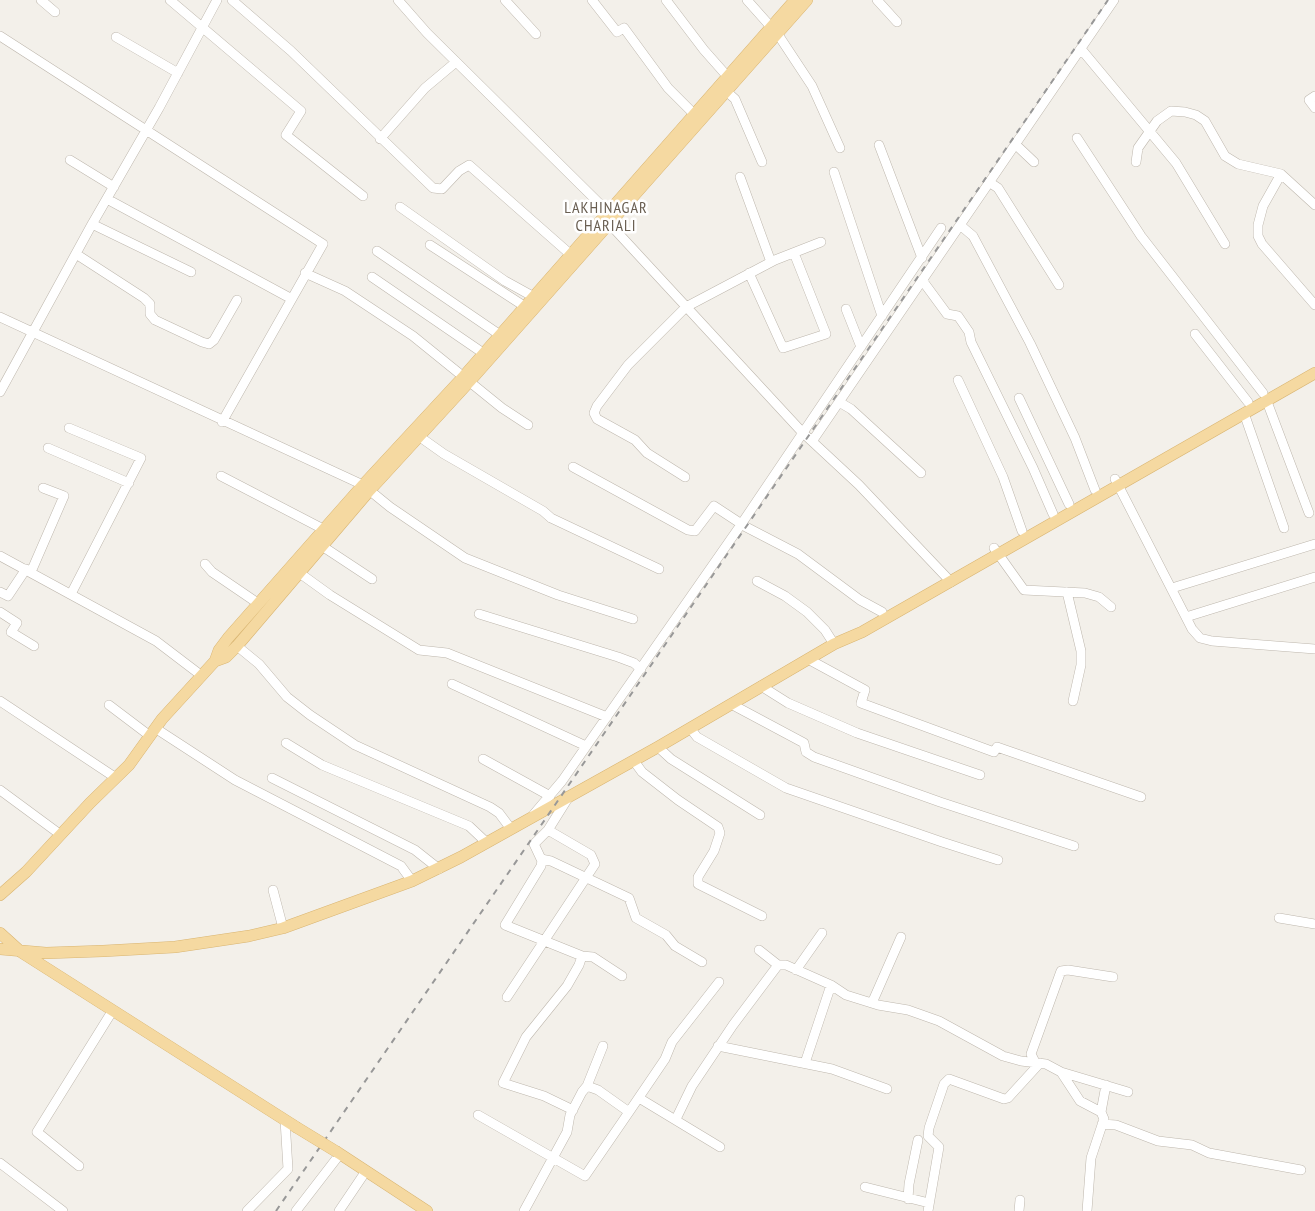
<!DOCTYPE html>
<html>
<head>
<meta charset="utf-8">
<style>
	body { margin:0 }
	canvas { display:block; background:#f3f0ea }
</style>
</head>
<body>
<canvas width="1315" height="1211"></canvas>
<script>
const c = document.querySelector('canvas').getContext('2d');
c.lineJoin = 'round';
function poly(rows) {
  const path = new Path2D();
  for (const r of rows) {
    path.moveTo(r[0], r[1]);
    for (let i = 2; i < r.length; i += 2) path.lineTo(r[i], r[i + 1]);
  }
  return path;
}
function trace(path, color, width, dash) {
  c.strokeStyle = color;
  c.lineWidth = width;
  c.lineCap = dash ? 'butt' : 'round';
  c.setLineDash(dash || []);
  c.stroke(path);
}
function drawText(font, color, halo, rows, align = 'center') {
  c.font = font + ' "PT Sans Narrow",sans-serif';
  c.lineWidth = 5;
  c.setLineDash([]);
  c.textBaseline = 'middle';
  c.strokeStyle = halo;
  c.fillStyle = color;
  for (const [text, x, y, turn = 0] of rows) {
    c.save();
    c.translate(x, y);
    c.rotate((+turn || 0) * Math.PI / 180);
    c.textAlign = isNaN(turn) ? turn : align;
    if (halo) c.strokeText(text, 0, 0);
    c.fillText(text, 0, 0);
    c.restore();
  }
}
const minor = poly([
	[41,0,55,12],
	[170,0,301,111,286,135,363,196],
	[232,0,291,51,433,188,442,189,459,171,469,165,570,254],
	[398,0,427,33,608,212],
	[505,0,536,34],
	[592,0,617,32,624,28,668,88,694,114],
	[666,0,704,50,727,76],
	[747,0,771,27],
	[877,0,897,22],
	[777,33,812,86,840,148],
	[0,36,323,244,222,422],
	[116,37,178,73],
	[1081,49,1176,163,1225,244],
	[726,91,735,99,762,162],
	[1315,96,1309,100,1315,108],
	[1077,138,1141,236,1263,393],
	[380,139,425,88,456,62],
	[1015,144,1034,162],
	[879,145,922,258],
	[70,160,114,187],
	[1136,162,1138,148,1157,121,1171,111,1185,112,1196,115,1205,121,1225,156,1238,164,1281,174,1315,205],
	[834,172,882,316],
	[1281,174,1263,206,1258,225,1258,236,1262,244,1315,305],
	[740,177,771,262],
	[989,182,998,188,1059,285],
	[107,199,290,298],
	[400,207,505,281,534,297],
	[606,220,802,432,859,485,951,582],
	[92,224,191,272],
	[960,225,973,236,1030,343,1075,438,1095,490],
	[430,245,524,306],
	[377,251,500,335],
	[76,254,144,298,150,304,150,314,155,320,202,342,209,344,214,340,237,300],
	[305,273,345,291,413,336,502,408,528,425],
	[749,273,783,348,826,334,794,253],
	[372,277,483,353],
	[922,280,947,314,958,316,969,332,971,342,1033,468,1053,514],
	[846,309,861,347],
	[0,317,363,485,390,507,465,558,558,595,633,619],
	[1195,334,1248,402],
	[958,380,1003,477,1022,531],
	[0,392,91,226,159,108,217,0],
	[1019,398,1069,504],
	[1266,399,1309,513],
	[839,402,851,409,921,473],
	[1244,413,1284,528],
	[69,428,141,458,71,594],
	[420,437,444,454,543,511,551,518,659,569],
	[813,440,1114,0],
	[48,448,129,483],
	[573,467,688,530,695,531,714,506,746,527,798,554,860,600,882,612],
	[221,476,325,530],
	[685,477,647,453,635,440,597,419,594,413,597,406,628,365,686,307,775,260,821,242],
	[1115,479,1192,629,1200,638,1212,641,1315,649],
	[322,546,372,579],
	[994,548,1024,590,1085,593,1099,597,1111,607],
	[0,556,156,641,202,676],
	[205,564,212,572,259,604],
	[294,569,330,595,419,650,447,653,607,717],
	[31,572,64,496,43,488],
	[757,581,785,596,807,612,825,630,834,644],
	[1172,588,1315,544],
	[0,592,8,596,26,569],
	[1067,592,1081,651,1081,665,1073,701],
	[0,612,17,623,11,632,34,646],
	[479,614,618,657,634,663,641,669],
	[1186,617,1315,577],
	[237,646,259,664,287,697,310,715,355,745,490,807,499,813,511,829],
	[808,659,865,690,861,703,994,752,997,747,1141,797],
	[452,684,586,746],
	[761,686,788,703,857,733,980,775],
	[0,701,116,778],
	[731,704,804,743,806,752,814,757,940,802,1074,846],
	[109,705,150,736],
	[155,728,235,780,401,866,412,881],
	[690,728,697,737,786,788,942,842,998,860],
	[286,743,322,765,469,826,487,843],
	[658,747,671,759,760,815],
	[483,759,550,796],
	[634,761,642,772,678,800,718,827,720,833,714,851,698,877,698,884,762,916],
	[272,778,415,850,439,869],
	[0,790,61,835],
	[568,798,548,830,534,844,542,861,541,866,505,925,582,956,593,957,622,976],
	[534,814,562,781,740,526,941,228],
	[541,859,551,861,629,898,636,918,666,935,675,946,702,962],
	[273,890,283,928],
	[1279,918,1315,924],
	[759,950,778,965],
	[796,970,822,933],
	[507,997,595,864,591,855,548,830],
	[872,1003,901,937],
	[718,1046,832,1069,887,1089],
	[1035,1062,1031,1054,1061,971,1068,970,1113,977],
	[805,1063,831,985],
	[1061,1072,1128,1092],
	[587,1086,603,1046],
	[639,1098,720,1147],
	[573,1110,544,1096,503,1083,526,1037,567,986,579,965,582,956],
	[1101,1112,1106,1085],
	[478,1115,585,1176,629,1112],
	[676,1119,692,1086,733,1025,778,965,786,965,831,985,846,995,878,1005,908,1010,939,1021,1003,1056,1021,1061,1046,1064,1061,1072,1080,1101,1101,1112,1104,1119,1091,1158,1087,1211],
	[1102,1124,1116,1125,1158,1141,1192,1145,1209,1153,1301,1170],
	[0,1163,63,1211],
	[79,1166,37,1132,113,1010],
	[865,1187,929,1203],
	[908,1199,909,1184,918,1140],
	[247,1211,288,1169,285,1120],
	[296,1211,340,1154],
	[339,1211,366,1171],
	[524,1211,567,1132,570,1115,582,1092,587,1086,598,1090,629,1112,665,1059,672,1042,719,982],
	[928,1211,939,1147,928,1136,929,1128,944,1084,949,1079,1004,1099,1008,1098,1040,1063],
	[1019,1211,1020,1200]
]);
const major = poly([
	[215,661,226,657,237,646,370,490,470,381,807,0],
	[0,895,26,872,90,803,129,765,162,719,215,661,219,650,228,638,363,485,464,376,795,0],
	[0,933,21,952,296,1127],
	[0,949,46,953,103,951,175,947,249,936,283,928,412,881,461,857,658,747,834,644,862,632,1315,373],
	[337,1152,427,1211]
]);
const rail = poly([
	[276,1211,1108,0]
]);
const majorBridge = poly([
	[296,1127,337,1152]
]);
const neighbourhoodNames = [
	["LAKHINAGAR",606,208],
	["CHARIALI",606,226]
];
trace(minor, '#beb7ad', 10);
trace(major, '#d9b572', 12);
trace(minor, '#fff', 9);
trace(major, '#f5d9a1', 11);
trace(rail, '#989898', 2, [6, 6]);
trace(majorBridge, '#d9b572', 12, []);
trace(majorBridge, '#f5d9a1', 11);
c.letterSpacing = '1px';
drawText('16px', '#695e51', '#fff', neighbourhoodNames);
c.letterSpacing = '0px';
</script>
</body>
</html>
